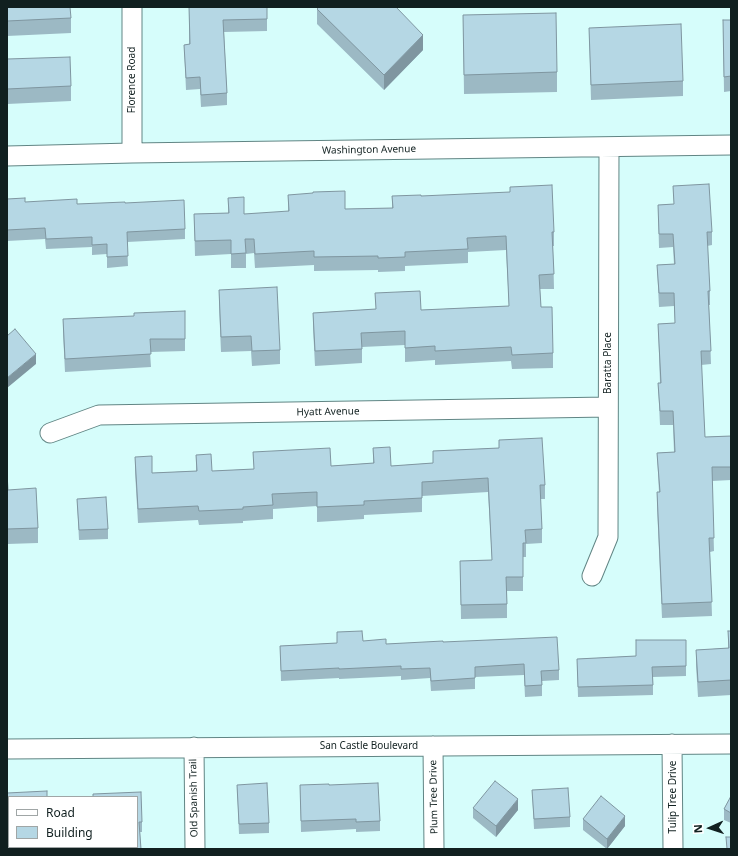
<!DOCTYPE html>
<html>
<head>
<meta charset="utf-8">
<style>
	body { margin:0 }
	#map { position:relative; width:738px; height:856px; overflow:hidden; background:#d6fdfb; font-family:"Noto Sans",sans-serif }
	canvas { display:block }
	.frame { position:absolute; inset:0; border:8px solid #112020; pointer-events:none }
	.legend { position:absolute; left:8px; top:796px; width:130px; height:52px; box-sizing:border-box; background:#fff; border:1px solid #a0a6a6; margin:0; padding:5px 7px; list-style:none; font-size:12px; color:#112020 }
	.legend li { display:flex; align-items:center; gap:8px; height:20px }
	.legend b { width:20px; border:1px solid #a0a6a6 }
	.north { position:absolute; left:690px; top:808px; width:40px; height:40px; -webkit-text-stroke:3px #fff; paint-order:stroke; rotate:267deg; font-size:11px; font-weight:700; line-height:16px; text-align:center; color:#112020 }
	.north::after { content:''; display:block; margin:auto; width:14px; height:18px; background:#112020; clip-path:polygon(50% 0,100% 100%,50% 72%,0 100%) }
</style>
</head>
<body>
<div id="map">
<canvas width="738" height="856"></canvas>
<div class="frame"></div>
<ul class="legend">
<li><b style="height:5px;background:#fff"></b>Road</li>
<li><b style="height:11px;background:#b5d7e4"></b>Building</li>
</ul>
<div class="north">N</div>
</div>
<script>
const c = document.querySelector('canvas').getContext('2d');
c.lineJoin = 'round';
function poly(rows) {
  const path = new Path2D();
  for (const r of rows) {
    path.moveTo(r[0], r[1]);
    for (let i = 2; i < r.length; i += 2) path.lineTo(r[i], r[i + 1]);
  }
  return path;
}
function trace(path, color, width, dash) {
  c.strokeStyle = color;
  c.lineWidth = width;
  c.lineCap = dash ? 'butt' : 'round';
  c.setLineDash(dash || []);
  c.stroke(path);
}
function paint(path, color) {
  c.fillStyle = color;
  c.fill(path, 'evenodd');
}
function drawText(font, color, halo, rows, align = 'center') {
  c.font = font + ' "Noto Sans",sans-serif';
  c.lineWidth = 4;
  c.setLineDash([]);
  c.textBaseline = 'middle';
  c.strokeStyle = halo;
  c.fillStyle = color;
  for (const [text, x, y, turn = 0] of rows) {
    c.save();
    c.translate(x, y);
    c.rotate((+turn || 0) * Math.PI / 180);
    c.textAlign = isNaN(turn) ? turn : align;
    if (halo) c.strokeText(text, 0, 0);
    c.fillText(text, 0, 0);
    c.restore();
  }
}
const minor = poly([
	[132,7,132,153],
	[7,156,132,153,731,145],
	[50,433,99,415,608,407],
	[592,576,608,537,609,148],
	[672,744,673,849],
	[433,746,434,849],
	[194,747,195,849],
	[7,749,731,744]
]);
const wall = poly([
	[7,7,71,18,71,33,7,36],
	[189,7,267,7,267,31,224,32,227,93,227,105,201,107,200,89,186,90,184,45,189,44],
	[317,9,423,50,384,90,317,24],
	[463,15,557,72,557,92,464,94],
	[723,20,731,20,731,91,724,92],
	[589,28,683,81,683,96,591,100],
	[7,59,71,86,71,101,7,104],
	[673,186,712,232,712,245,707,246,710,291,710,305,709,305,711,364,701,365,705,437,731,436,731,480,712,481,714,551,710,552,712,616,662,618,657,506,657,492,659,492,657,453,674,452,673,425,660,425,658,383,660,383,658,324,675,323,674,306,659,307,657,265,674,264,673,247,659,248,658,205,674,204],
	[288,195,345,209,392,208,392,196,421,196,554,232,554,246,553,246,554,289,540,289,541,307,553,353,553,368,512,369,511,361,435,365,435,360,405,362,405,345,362,347,362,363,315,366,313,327,313,313,376,309,375,293,421,310,509,306,506,250,468,252,468,263,405,266,405,271,378,272,378,270,314,271,314,265,255,268,254,253,246,254,246,268,231,268,231,254,195,256,194,214,228,213,228,198,244,214,288,212],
	[7,199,25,202,77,204,125,203,185,229,185,239,127,242,128,266,107,268,107,254,92,255,92,247,46,249,45,239,7,241],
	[219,290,280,350,280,364,252,366,251,351,221,352,219,305],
	[63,319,185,339,185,351,150,352,151,367,65,372,63,332],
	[499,440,545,485,545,499,540,499,542,529,542,543,526,544,526,557,523,557,523,591,507,591,507,618,461,619,460,561,492,560,488,492,422,496,422,512,364,515,364,519,317,522,317,506,273,509,273,519,243,521,243,523,199,525,198,520,138,523,135,471,135,457,152,473,196,471,196,455,212,471,254,469,253,452,331,466,373,463,373,448,391,466,433,463,433,451,499,448],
	[7,473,8,490,38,528,38,543,7,544],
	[77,499,108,529,108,539,79,540],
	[728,631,731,631,731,695,698,697,696,665,696,650,728,648],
	[337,632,363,641,386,644,443,642,559,670,559,680,542,681,542,696,525,697,524,675,475,677,475,689,431,691,430,678,401,680,401,676,339,679,339,678,281,681,280,646,337,643],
	[686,640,686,676,653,677,653,695,578,697,577,659,636,656],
	[237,785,269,823,269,833,239,834],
	[300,785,329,785,380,821,380,831,356,832,356,829,301,832],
	[532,790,570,817,570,827,534,829],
	[7,793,9,797,9,847,40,849,7,849,7,842,9,842],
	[731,796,731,823,724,820,724,809],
	[137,797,142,822,142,832,140,832,141,849,103,849,103,847,137,847],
	[473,808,518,810,496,837,473,818],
	[583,819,625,826,607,849,583,830]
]);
const shadedWall = poly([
	[423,35,423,50,384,90,384,75],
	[36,354,36,364,7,388,7,378],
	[518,799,518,810,496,837,496,826],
	[625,816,625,826,607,849,607,839]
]);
const building = poly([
	[7,7,70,7,71,18,7,21,7,7],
	[189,7,267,7,267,19,223,20,227,93,201,95,200,77,186,78,184,45,190,44,189,7],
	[319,7,396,7,423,35,384,75,317,9,319,7],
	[556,13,557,72,464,75,463,15,556,13],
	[723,20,731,20,731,76,724,77,723,20],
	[681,24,683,81,591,85,589,28,681,24],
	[70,57,71,86,7,89,7,59,70,57],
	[709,184,712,232,707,232,710,291,708,291,711,351,701,351,705,437,731,436,731,467,712,467,714,538,709,538,712,602,662,604,657,492,660,492,657,453,675,452,673,411,660,411,658,383,661,383,658,324,675,323,674,293,659,293,657,265,675,264,673,234,659,234,658,205,674,204,673,186,709,184],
	[552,185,554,232,552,232,554,274,539,275,541,307,552,307,553,353,512,355,511,347,435,351,435,346,405,348,405,331,361,333,362,349,315,351,313,313,376,309,375,293,420,291,421,310,509,306,506,236,467,238,468,249,405,252,405,257,378,258,378,256,314,257,314,251,255,254,254,239,245,239,246,253,231,254,231,240,195,241,194,214,229,213,228,198,244,197,244,214,289,211,288,195,313,193,313,192,345,191,345,209,393,208,392,196,421,195,421,196,510,192,510,187,552,185],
	[25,198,25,202,77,199,77,204,125,202,125,203,184,200,185,229,127,232,128,256,107,257,107,244,92,245,92,237,46,239,45,228,7,230,7,199,25,198],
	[277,287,280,350,252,351,251,336,221,337,219,290,277,287],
	[185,311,185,339,150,339,151,354,65,359,63,319,134,316,134,313,185,311],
	[15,329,36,354,7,378,7,336,15,329],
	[542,438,545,485,540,485,542,529,525,530,526,543,523,543,523,577,506,577,507,604,461,605,460,561,492,560,488,478,422,482,422,498,364,501,364,505,317,507,317,492,272,494,273,505,243,507,243,509,199,511,198,506,138,509,135,457,152,456,152,473,197,471,196,455,211,454,212,471,254,469,253,452,330,448,331,466,374,463,373,448,390,447,391,466,433,463,433,451,499,448,499,440,542,438],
	[7,473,8,490,36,488,38,528,7,529,7,473],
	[106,497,108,529,79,530,77,499,106,497],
	[362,631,363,641,386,639,386,644,443,641,443,642,557,637,559,670,541,671,542,685,525,686,524,664,475,667,475,678,431,681,430,668,401,669,401,666,339,669,339,668,281,671,280,646,337,643,337,632,362,631],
	[728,631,731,631,731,680,698,682,696,650,729,648,728,631],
	[636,640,686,640,686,666,652,667,653,685,578,687,577,659,636,656,636,640],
	[495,781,518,799,496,826,473,808,495,781],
	[267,783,269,823,239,824,237,785,267,783],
	[378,783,380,821,356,822,356,819,301,821,300,785,329,784,329,785,378,783],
	[568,788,570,817,534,819,532,790,568,788],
	[47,791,47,797,9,797,9,834,7,793,47,791],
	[141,792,142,822,139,822,141,849,104,849,103,847,137,847,137,797,93,797,93,794,141,792],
	[601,796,625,816,607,839,583,819,601,796],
	[731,796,731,813,724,809,731,796],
	[726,837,731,837,731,849,727,849,726,837],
	[7,842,9,842,9,847,40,847,40,849,7,849,7,842]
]);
const streetNames = [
	["Florence Road",132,80,-90],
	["Washington Avenue",369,150,-1],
	["Baratta Place",608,363,-90],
	["Hyatt Avenue",328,412,-1],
	["San Castle Boulevard",369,746],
	["Plum Tree Drive",434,797,-91],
	["Tulip Tree Drive",673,797,-90],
	["Old Spanish Trail",194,798,-91]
];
trace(minor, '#618584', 21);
trace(minor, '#fff', 19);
paint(wall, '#9cb9c4');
paint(shadedWall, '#7f96a0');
paint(building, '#b5d7e4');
trace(building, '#7f96a0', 1);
drawText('10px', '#112020', '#fff', streetNames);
</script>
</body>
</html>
